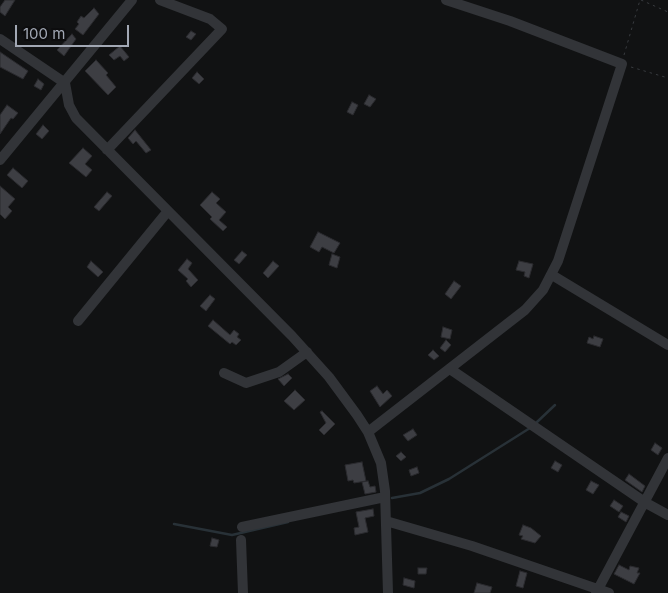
<!DOCTYPE html>
<html>
<head>
<meta charset="utf-8">
<style>
	body { margin:0 }
	#map { position:relative; width:668px; height:593px; overflow:hidden; background:#111213; font-family:Inter,sans-serif }
	canvas { display:block }
	.scale { position:absolute; left:15px; top:25px; width:114px; height:22px; box-sizing:border-box; border:2px solid #a2a8b4; border-top:0; padding-left:6px; font-size:15px; line-height:18px; white-space:nowrap; color:#a2a8b4; -webkit-text-stroke:4px #0d0d0e; paint-order:stroke }
</style>
</head>
<body>
<div id="map">
<canvas width="668" height="593"></canvas>
<div class="scale">100 m</div>
</div>
<script>
const c = document.querySelector('canvas').getContext('2d');
c.lineJoin = 'round';
function poly(rows) {
  const path = new Path2D();
  for (const r of rows) {
    path.moveTo(r[0], r[1]);
    for (let i = 2; i < r.length; i += 2) path.lineTo(r[i], r[i + 1]);
  }
  return path;
}
function trace(path, color, width, dash) {
  c.strokeStyle = color;
  c.lineWidth = width;
  c.lineCap = dash ? 'butt' : 'round';
  c.setLineDash(dash || []);
  c.stroke(path);
}
function paint(path, color) {
  c.fillStyle = color;
  c.fill(path, 'evenodd');
}
const stream = poly([
	[537,422,555,405],
	[392,498,420,493,449,479,530,428],
	[174,524,232,535,288,522]
]);
const building = poly([
	[5,0,15,0,5,16,0,12,0,7,5,0],
	[94,8,99,14,83,35,75,29,79,24,77,22,81,16,84,18,94,8],
	[191,31,196,34,191,40,186,37,191,31],
	[72,34,76,39,64,56,57,50,72,34],
	[120,46,129,57,124,61,120,56,114,60,109,55,120,46],
	[0,52,28,71,23,79,0,67,0,52],
	[96,60,108,73,106,75,116,87,108,95,85,71,96,60],
	[197,72,204,79,199,84,192,78,197,72],
	[38,79,44,84,41,90,34,86,38,79],
	[369,95,376,99,370,107,364,104,369,95],
	[352,102,358,105,353,115,347,112,352,102],
	[7,105,18,113,13,119,11,118,0,134,0,115,7,105],
	[43,125,49,131,42,139,36,134,43,125],
	[135,130,151,150,146,153,136,141,133,144,128,138,135,130],
	[83,148,92,156,85,164,92,170,86,177,69,163,83,148],
	[13,168,28,181,22,188,7,175,13,168],
	[0,186,15,199,8,207,12,211,5,219,0,214,0,186],
	[107,192,112,196,99,211,94,207,107,192],
	[212,192,220,199,216,203,226,212,219,220,227,227,223,231,210,219,212,217,200,205,212,192],
	[318,232,340,243,334,253,322,247,319,252,310,247,318,232],
	[242,251,247,255,239,264,234,260,242,251],
	[332,254,340,257,337,268,329,265,332,254],
	[187,259,192,263,188,269,198,280,191,287,186,281,188,279,178,270,187,259],
	[91,261,103,272,98,277,87,267,91,261],
	[273,261,279,266,268,278,263,273,273,261],
	[519,261,533,264,529,278,524,276,525,272,516,270,519,261],
	[454,281,461,286,451,299,445,294,454,281],
	[210,295,215,299,206,311,200,306,210,295],
	[213,320,230,335,234,330,239,334,237,337,241,340,236,345,232,342,230,344,208,326,213,320],
	[443,327,452,330,450,339,441,337,443,327],
	[594,336,603,339,600,347,587,343,589,337,593,339,594,336],
	[446,340,451,345,445,352,440,348,446,340],
	[433,350,439,356,434,360,428,355,433,350],
	[288,374,292,378,284,386,278,379,288,374],
	[377,386,383,394,387,390,392,396,380,407,370,391,377,386],
	[295,390,305,400,294,410,284,401,295,390],
	[322,411,335,424,324,435,319,430,326,423,320,412,322,411],
	[413,429,417,435,408,441,403,435,413,429],
	[655,443,662,448,658,455,651,450,655,443],
	[401,452,406,457,401,461,396,456,401,452],
	[555,461,562,465,558,472,551,468,555,461],
	[362,462,366,481,354,483,353,480,348,481,345,465,362,462],
	[417,467,419,473,411,476,409,470,417,467],
	[629,474,645,486,642,492,625,480,629,474],
	[368,481,370,487,375,486,376,492,365,494,362,482,368,481],
	[591,481,599,485,593,494,586,490,591,481],
	[614,500,623,506,619,512,610,506,614,500],
	[373,509,374,516,365,518,368,532,355,535,354,528,359,527,356,512,373,509],
	[621,512,629,516,626,522,618,517,621,512],
	[523,525,531,528,541,536,535,543,521,539,523,536,519,535,523,525],
	[212,538,219,540,217,547,210,546,212,538],
	[619,565,629,570,630,566,639,568,637,573,640,573,634,584,614,574,619,565],
	[418,568,427,568,426,574,418,574,418,568],
	[520,571,527,573,523,588,516,586,520,571],
	[404,578,415,581,414,588,403,585,404,578],
	[477,583,492,587,490,593,474,593,477,583]
]);
const path = poly([
	[641,0,668,12],
	[624,55,640,0],
	[631,67,668,78]
]);
const minor = poly([
	[0,39,65,83,69,105,76,118,292,336,329,377,357,415,368,432,381,463,385,491,388,593],
	[107,150,222,29,210,19,160,0],
	[0,160,132,0],
	[552,275,668,345],
	[78,321,168,211],
	[450,369,646,503,668,515],
	[224,373,246,383,279,372,307,352],
	[368,432,525,310,543,290,558,261,622,64,510,21,446,0],
	[386,521,472,546,609,593],
	[242,527,385,497],
	[241,540,243,593],
	[596,593,668,458]
]);
trace(stream, '#283137', 2.5);
paint(building, '#3d3e43');
trace(building, '#2b2b2f', 1);
trace(path, '#383b3f', 1, [2.5, 4]);
trace(minor, '#323438', 10);
</script>
</body>
</html>
